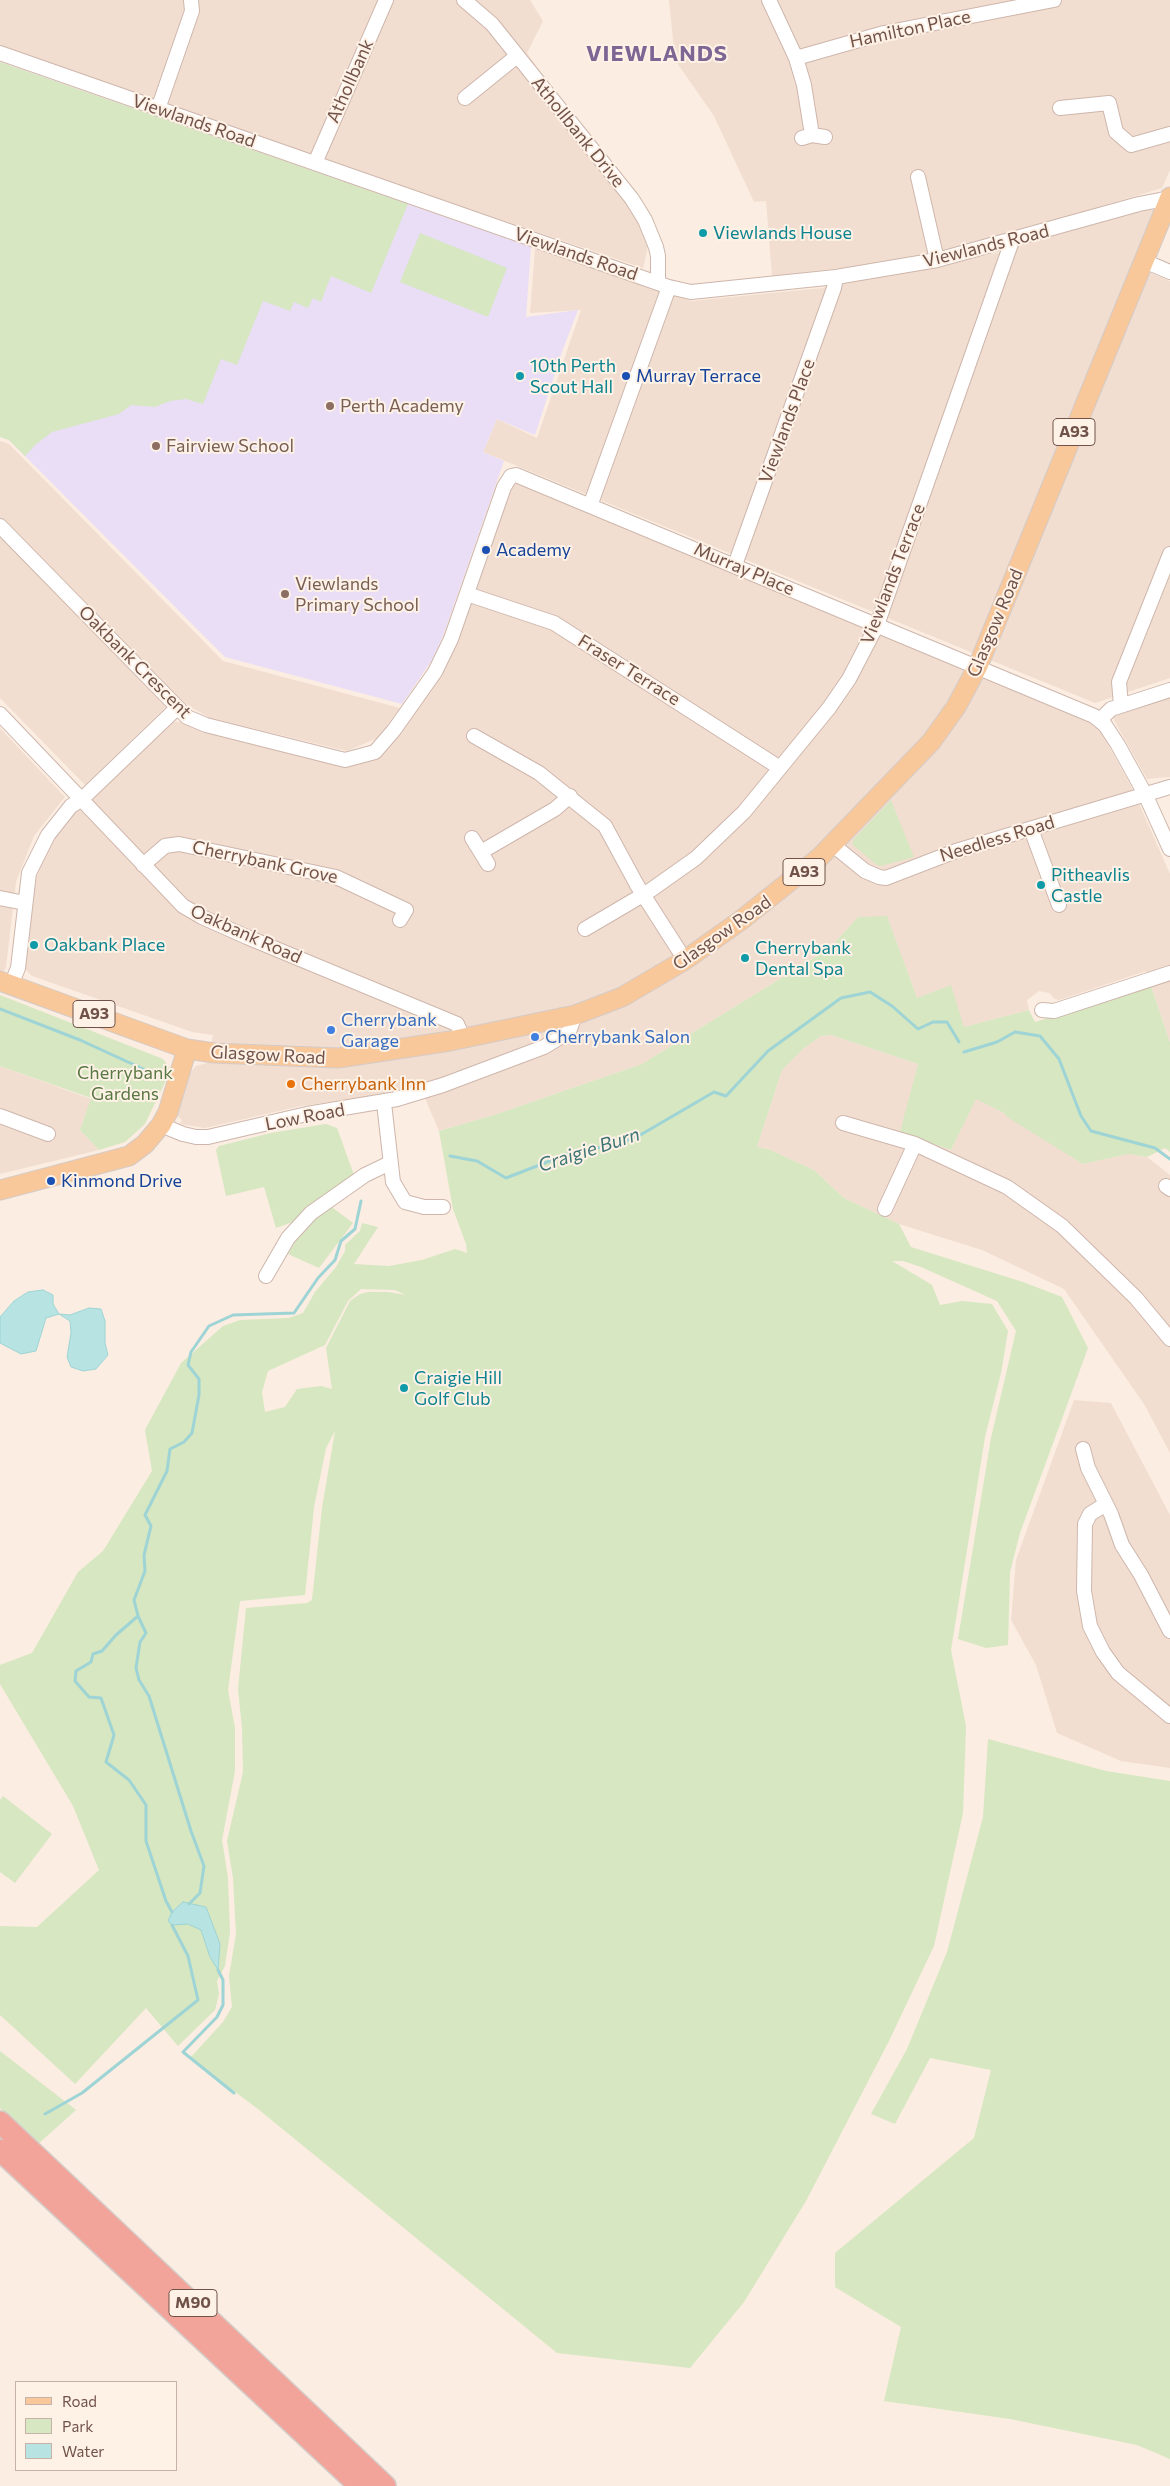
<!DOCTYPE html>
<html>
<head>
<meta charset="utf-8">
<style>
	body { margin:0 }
	#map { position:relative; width:1170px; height:2486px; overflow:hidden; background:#fbede1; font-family:Commissioner,sans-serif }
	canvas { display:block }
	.legend { position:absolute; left:15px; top:2381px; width:162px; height:90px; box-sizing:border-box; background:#fef2e7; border:1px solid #c6b2a8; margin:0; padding:6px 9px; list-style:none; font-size:15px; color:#715249 }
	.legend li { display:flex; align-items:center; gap:10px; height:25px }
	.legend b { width:25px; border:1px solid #c6b2a8 }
</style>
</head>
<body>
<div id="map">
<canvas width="1170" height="2486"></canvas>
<ul class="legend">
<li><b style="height:6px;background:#f8c89b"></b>Road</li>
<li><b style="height:14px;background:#d6e7c1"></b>Park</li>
<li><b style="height:14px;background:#b7e3e3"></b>Water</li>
</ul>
</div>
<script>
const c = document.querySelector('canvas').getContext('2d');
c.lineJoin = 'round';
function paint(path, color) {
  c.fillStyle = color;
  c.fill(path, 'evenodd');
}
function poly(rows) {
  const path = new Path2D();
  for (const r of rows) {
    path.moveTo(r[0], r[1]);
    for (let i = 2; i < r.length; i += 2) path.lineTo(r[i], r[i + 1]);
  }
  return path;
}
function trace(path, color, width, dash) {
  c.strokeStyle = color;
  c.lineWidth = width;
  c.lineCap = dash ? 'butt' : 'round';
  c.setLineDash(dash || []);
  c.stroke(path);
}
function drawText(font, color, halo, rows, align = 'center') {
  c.font = font + ' Commissioner,sans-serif';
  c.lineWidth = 4;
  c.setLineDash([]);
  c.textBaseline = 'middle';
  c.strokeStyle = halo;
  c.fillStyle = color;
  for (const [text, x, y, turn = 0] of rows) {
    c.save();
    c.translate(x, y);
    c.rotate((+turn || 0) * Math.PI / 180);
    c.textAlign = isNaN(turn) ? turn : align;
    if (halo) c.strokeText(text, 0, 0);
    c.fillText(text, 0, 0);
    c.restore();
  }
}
const residential = poly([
	[0,0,530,0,543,21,527,53,576,123,633,189,648,247,643,268,174,109,0,46],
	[669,0,1170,0,1170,170,1162,188,1006,235,944,251,868,265,772,276,766,201,754,202,714,116,675,60],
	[1157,202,1132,265,1170,281,1170,678,1095,703,483,452,497,419,537,438,581,310,530,313,535,248,692,301,822,288,1001,252],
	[0,441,9,444,223,661,400,708,378,738,347,751,210,718,175,698,85,785,0,698],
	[518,482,1096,723,1133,790,1170,874,1170,1043,1146,971,1059,1000,1055,999,1049,993,1039,991,1027,1000,1029,1010,964,1027,917,998,887,917,858,917,830,948,642,1064,494,1115,439,1131,424,1096,402,1092,301,1106,205,1128,180,1124,182,1120,177,1116,176,1110,189,1074,196,1066,207,1063,213,1035,192,1032,32,976,26,970,25,965,34,883,49,845,74,814,174,722,184,722,330,763,348,764,364,760,423,698,454,650,505,501,513,484],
	[1170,694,1170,777,1147,779,1114,720,1114,713],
	[0,728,65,797,34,836,16,882,6,967,3,973,0,971],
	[831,1035,918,1064,901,1132,951,1150,976,1098,1004,1113,1083,1164,1128,1154,1147,1157,1170,1175,1170,1453,1144,1404,1064,1289,982,1250,899,1224,844,1198,814,1170,768,1149,757,1147,782,1070,802,1050,821,1036],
	[0,1066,91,1099,80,1130,99,1150,0,1174],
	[1074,1400,1111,1403,1170,1515,1170,1768,1121,1761,1057,1733,1036,1665,1011,1620,1016,1560]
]);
const education = poly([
	[0,62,531,247,526,317,578,310,563,349,535,435,497,419,483,452,504,461,443,636,432,660,402,704,225,657,9,440,0,437]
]);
const green = poly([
	[0,62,408,204,371,293,331,276,321,302,313,298,308,308,294,302,290,311,263,301,237,365,221,359,203,404,186,399,170,401,155,407,131,405,119,414,52,432,35,445,25,456,9,440,0,437],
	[420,233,507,268,488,317,400,282],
	[891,800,914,857,881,866,877,865,852,844,854,839],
	[887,916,917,998,951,985,964,1027,1029,1010,1035,1022,1151,986,1170,1043,1170,1152,1165,1148,1147,1157,1128,1154,1083,1164,1007,1117,1004,1113,976,1099,951,1150,900,1132,918,1064,831,1035,821,1036,802,1050,782,1070,757,1147,768,1149,814,1170,844,1198,899,1224,911,1247,1023,1282,1062,1297,1088,1348,1020,1533,1010,1572,1008,1645,986,1648,958,1639,991,1438,1016,1331,997,1301,921,1267,903,1261,892,1261,932,1285,940,1305,962,1301,992,1304,1008,1331,1001,1373,985,1437,951,1650,966,1726,963,1813,934,1946,889,2041,806,2201,744,2302,690,2368,557,2353,258,2109,190,2058,223,2022,232,2007,229,1976,236,1934,233,1878,227,1841,243,1772,242,1728,238,1689,246,1608,307,1603,312,1600,322,1508,335,1431,326,1448,314,1507,305,1595,240,1601,228,1690,235,1728,235,1771,222,1840,228,1878,230,1932,225,1966,217,1981,219,1994,215,2010,178,2046,146,2008,75,2084,0,2015,0,1926,37,1927,99,1870,73,1806,0,1684,0,1665,32,1653,78,1572,103,1551,152,1471,145,1430,181,1363,223,1326,240,1320,289,1318,303,1313,315,1292,336,1267,345,1251,345,1245,360,1231,362,1223,378,1227,354,1264,389,1266,422,1260,455,1249,467,1253,466,1244,453,1209,439,1131,494,1115,642,1064,830,948,858,917],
	[361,1289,395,1290,406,1295,388,1292,368,1292,360,1294,350,1301,326,1348,332,1389,321,1386,297,1389,285,1407,265,1412,262,1392,268,1371,325,1345,348,1301],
	[0,995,163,1059,169,1067,166,1080,145,1124,125,1142,99,1150,80,1130,91,1098,0,1066],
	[326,1124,337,1128,354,1175,301,1219,276,1228,264,1187,226,1196,216,1150,219,1146,271,1133],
	[329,1205,353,1223,319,1268,288,1254,303,1228],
	[988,1739,1106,1771,1170,1781,1170,2459,1137,2445,1010,2419,884,2401,901,2327,835,2287,835,2253,974,2138,991,2070,930,2058,895,2124,871,2114,907,2049,947,1952,983,1817],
	[3,1796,52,1834,15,1883,0,1872,0,1800],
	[0,2051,76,2110,38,2144,0,2108]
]);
const water = poly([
	[43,1290,53,1295,53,1304,59,1314,70,1315,89,1308,101,1309,105,1321,105,1343,108,1355,96,1369,83,1371,71,1367,67,1357,71,1333,70,1321,59,1314,46,1318,36,1351,21,1354,0,1343,0,1317,14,1301,28,1292,43,1290],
	[183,1902,206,1907,220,1944,218,1970,210,1957,201,1930,188,1924,172,1925,168,1921,172,1912,183,1902]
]);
const stream = poly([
	[0,1009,80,1040,152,1073],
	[964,1052,997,1042,1015,1032,1040,1036,1059,1059,1081,1116,1091,1131,1155,1148,1170,1159],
	[450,1156,477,1161,506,1178,578,1150,614,1146,642,1134,714,1092,726,1096,768,1051,841,998,870,992,892,1006,918,1029,933,1022,947,1022,959,1042],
	[138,1616,116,1635,102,1651,93,1654,91,1662,76,1671,75,1681,89,1697,101,1698,114,1735,106,1762,129,1780,146,1805,146,1841,166,1901,172,1912],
	[189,1904,200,1893,204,1866,191,1831,149,1696,139,1680,136,1668,140,1642,146,1633,138,1616,134,1600,145,1571,144,1555,151,1526,145,1515,167,1471,170,1449,184,1442,192,1433,199,1395,199,1379,188,1365,191,1352,209,1326,233,1315,294,1313,318,1278,335,1260,341,1241,355,1229,361,1201],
	[218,1970,223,1980,223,2005,217,2017,183,2052,234,2093],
	[45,2114,82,2093,198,2000,188,1956,172,1925]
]);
const minor = poly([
	[464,0,492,24,632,199,645,220,656,247,658,256,658,283],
	[769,0,796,58,804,85,812,135],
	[0,53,669,287,691,292,836,277,937,260,1139,204,1170,198],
	[796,58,884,33,1054,0],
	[465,98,517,56],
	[1060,108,1109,103,1116,132,1131,145,1170,134],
	[158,109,192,11,191,0],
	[802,138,812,135,825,137],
	[315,163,386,0],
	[918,177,937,260],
	[1144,261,1170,272],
	[590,506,669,287],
	[0,526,187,717,206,725,345,760,375,752,394,730,435,672,451,639,504,487,511,476,516,475,1094,716,1105,725,1118,745,1145,794,1170,849],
	[735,565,834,288,836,277],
	[467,594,554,623,780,768],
	[1121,705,1119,682,1170,554],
	[0,714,183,906,202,917,247,937,452,1022,457,1024,463,1038],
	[1100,720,1111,709,1170,690],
	[474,736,539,773,605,826,637,885,685,960],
	[1031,829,1059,905],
	[472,838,488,864],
	[833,845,865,871,879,877,886,878,956,851,1170,787],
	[481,852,555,809,570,796],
	[143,865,165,846,179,844,336,877,406,910,400,920],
	[0,898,25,903],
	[585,929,648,892,696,858,744,812,829,708,849,679,877,625,1012,241],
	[11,985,18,968,29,873,48,835,71,806,82,799,177,708],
	[1042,1010,1054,1011,1170,973],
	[384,1103,393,1182,405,1202,424,1207,443,1207],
	[0,1116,48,1134],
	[843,1123,915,1144,1007,1187,1062,1226,1136,1298,1170,1339],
	[161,1125,183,1134,196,1137,208,1137,307,1114,397,1099,443,1085,544,1047,569,1032,575,1015],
	[1166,1186,1170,1189],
	[885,1209,915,1144],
	[266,1276,288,1238,311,1213,365,1175,390,1163],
	[1083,1449,1088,1468,1111,1514,1122,1545,1141,1575,1170,1631],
	[1106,1504,1090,1514,1085,1524,1084,1591,1090,1626,1103,1652,1118,1673,1170,1716]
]);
const major = poly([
	[0,981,187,1049,214,1053,338,1058,450,1041,575,1015,622,997,685,960,740,921,819,858,931,742,956,707,978,666,1170,197],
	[0,1190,129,1156,145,1144,161,1125,168,1112,187,1049]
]);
const highway = poly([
	[0,2122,385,2486],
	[0,2150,360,2486]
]);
const markers = [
	[703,233,5,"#0f9aa8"],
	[520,376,5,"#0f9aa8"],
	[626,376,5,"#1a4fb4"],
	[330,406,5,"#8d6e63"],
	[156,446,5,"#8d6e63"],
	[486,550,5,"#1a4fb4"],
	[285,594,5,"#8d6e63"],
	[1041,885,5,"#0f9aa8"],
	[34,945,5,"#0f9aa8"],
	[745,958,5,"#0f9aa8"],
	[331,1030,5,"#3f7fe0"],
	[535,1037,5,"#3f7fe0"],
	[291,1084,5,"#e8710a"],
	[51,1181,5,"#1a4fb4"],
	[404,1388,5,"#0f9aa8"]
];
const shields = [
	[1074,432,42],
	[804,872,42],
	[94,1014,42],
	[193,2303,48]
];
const shieldNames = [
	["A93",1074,432],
	["A93",804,872],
	["A93",94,1014],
	["M90",193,2303]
];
const streetNames = [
	["Hamilton Place",910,29,-12],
	["Athollbank",350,81,-66],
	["Viewlands Road",194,121,19],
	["Athollbank Drive",578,132,51],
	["Viewlands Road",986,246,-14],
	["Viewlands Road",576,254,19],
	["Viewlands Place",787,421,-70],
	["Murray Place",744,569,23],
	["Viewlands Terrace",893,574,-69],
	["Glasgow Road",995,623,-67],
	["Oakbank Crescent",135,662,45],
	["Fraser Terrace",629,670,32],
	["Needless Road",997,839,-17],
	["Cherrybank Grove",265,862,12],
	["Glasgow Road",722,933,-35],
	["Oakbank Road",246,934,24],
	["Glasgow Road",268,1055,3],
	["Low Road",305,1117,-11]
];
const cultureNames = [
	["Viewlands House",713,233],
	["10th Perth",530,366],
	["Scout Hall",530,387],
	["Pitheavlis",1051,875],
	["Castle",1051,896],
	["Oakbank Place",44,945],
	["Cherrybank",755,948],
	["Dental Spa",755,969],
	["Craigie Hill",414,1378],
	["Golf Club",414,1399]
];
const transitNames = [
	["Murray Terrace",636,376],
	["Academy",496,550],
	["Kinmond Drive",61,1181]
];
const educationNames = [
	["Perth Academy",340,406],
	["Fairview School",166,446],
	["Viewlands",295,584],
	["Primary School",295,605]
];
const shopNames = [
	["Cherrybank",341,1020],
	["Garage",341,1041],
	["Cherrybank Salon",545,1037]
];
const parkNames = [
	["Cherrybank",125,1073],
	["Gardens",125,1094]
];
const foodNames = [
	["Cherrybank Inn",301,1084]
];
const waterNames = [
	["Craigie Burn",589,1150,-18]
];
const districtNames = [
	["VIEWLANDS",657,54]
];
paint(residential, '#f2ded0');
paint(education, '#eadef7');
paint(green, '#d6e7c1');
paint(water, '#b7e3e3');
trace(water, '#9ed4d5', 1);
trace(stream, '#9ed4d5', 3);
trace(minor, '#ceb6ac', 16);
trace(major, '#d4cbc8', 21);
trace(highway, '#d4cbc8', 24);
trace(minor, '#fff', 14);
trace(major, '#f8c89b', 19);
trace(highway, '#f3a49a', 21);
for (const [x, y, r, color] of markers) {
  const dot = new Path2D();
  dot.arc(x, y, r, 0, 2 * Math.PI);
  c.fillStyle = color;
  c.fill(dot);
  trace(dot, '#fef2e7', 2);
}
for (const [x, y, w] of shields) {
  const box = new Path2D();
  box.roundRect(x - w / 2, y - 13.5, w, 27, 4);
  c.fillStyle = '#fef2e7';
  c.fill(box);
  trace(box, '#715249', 1);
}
drawText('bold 16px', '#715249', null, shieldNames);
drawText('18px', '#715249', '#fef2e7', streetNames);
drawText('18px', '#0d838f', '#fef2e7', cultureNames, 'left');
drawText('18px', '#164399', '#fef2e7', transitNames, 'left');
drawText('18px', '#785e54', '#fef2e7', educationNames, 'left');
drawText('18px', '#366cbe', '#fef2e7', shopNames, 'left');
drawText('18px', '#597742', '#fef2e7', parkNames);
drawText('18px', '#c56008', '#fef2e7', foodNames, 'left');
drawText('italic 19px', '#3e7676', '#fef2e7', waterNames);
c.letterSpacing = '1px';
drawText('bold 22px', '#7d6594', '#fef2e7', districtNames);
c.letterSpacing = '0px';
</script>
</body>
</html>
